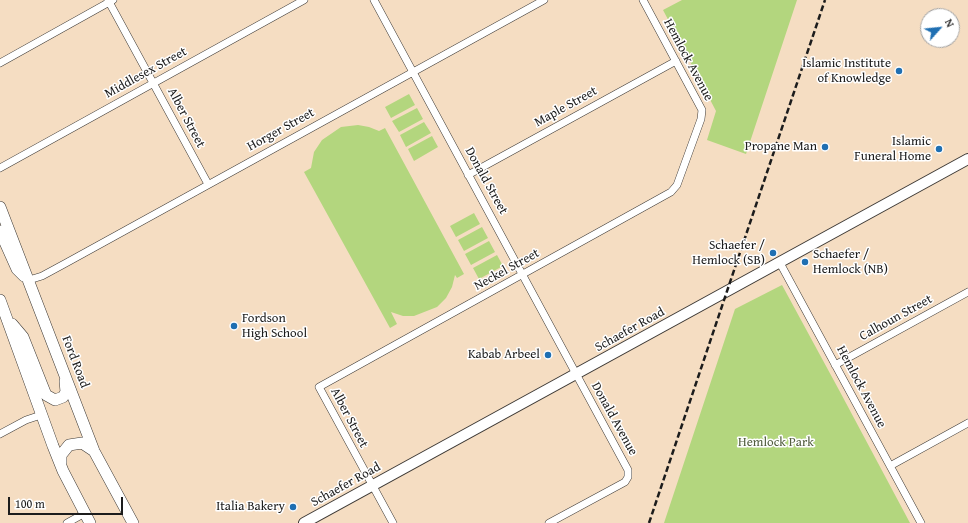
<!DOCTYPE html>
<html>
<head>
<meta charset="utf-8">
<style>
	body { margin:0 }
	#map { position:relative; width:968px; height:523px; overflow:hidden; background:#f5ddc2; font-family:"Gentium Book Plus",serif }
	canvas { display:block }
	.north { position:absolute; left:920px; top:8px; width:40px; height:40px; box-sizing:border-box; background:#fff; border:1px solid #a4a4a4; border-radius:50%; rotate:63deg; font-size:11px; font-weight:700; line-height:16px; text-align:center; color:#1c1c1c }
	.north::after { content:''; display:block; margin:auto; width:14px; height:18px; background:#1f6fb2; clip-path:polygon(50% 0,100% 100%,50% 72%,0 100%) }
	.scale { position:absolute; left:8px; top:497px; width:115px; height:18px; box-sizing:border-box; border:2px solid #1c1c1c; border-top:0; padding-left:5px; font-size:12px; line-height:14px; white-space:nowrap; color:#1c1c1c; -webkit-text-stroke:3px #fff; paint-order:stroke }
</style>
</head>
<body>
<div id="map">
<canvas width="968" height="523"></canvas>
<div class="north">N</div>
<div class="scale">100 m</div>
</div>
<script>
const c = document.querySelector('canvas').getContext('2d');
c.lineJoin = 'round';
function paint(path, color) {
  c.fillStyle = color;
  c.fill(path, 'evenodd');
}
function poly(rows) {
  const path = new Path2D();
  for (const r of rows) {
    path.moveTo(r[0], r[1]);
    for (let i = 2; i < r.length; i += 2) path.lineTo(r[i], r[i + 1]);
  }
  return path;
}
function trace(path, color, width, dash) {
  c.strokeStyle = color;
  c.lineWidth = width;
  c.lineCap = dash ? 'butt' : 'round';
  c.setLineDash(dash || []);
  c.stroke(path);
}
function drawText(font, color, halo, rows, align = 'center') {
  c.font = font + ' "Gentium Book Plus",serif';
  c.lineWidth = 3;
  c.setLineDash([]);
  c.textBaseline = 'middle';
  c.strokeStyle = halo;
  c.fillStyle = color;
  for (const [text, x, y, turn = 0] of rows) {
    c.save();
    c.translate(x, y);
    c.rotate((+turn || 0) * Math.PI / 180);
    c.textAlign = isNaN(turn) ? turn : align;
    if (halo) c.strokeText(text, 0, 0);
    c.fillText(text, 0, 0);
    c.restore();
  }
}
const green = poly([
	[682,0,797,0,746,154,707,140,716,111,663,10],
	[409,94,415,105,391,118,385,107],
	[417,108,423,119,399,132,392,121],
	[424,122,431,133,406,147,400,135],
	[358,125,369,127,379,131,385,128,464,274,457,278,455,275,452,287,446,298,437,307,414,316,403,316,391,312,397,324,390,328,304,172,311,168,314,152,322,140,341,127],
	[432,136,438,147,414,161,408,149],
	[474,213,480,224,456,237,450,226],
	[482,227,488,238,464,251,458,240],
	[489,241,495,252,471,265,465,254],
	[497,255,503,266,479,279,473,268],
	[782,285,839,390,910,523,664,523,735,309]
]);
const minor = poly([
	[108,0,208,184],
	[374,0,628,470,628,477,625,482,549,523],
	[0,63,113,0],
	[0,168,304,0],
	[468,175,676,61],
	[780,263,921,523],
	[29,280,42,276,66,263,544,0],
	[835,365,968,292],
	[0,434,26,420,41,415],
	[890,466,968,423],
	[67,523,85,513],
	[393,523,319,387,671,192,677,185,701,119,702,110,643,0]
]);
const secondary = poly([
	[304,523,968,159]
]);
const primary = poly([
	[0,207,94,451,133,523],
	[0,231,17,269,24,276],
	[0,300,53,446,63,471,90,523],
	[12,324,23,337,46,395,55,400,63,397,66,392,65,381],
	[61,463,61,455,69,445,82,443,94,451]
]);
const rail = poly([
	[649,523,825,0]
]);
const markers = [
	[899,71,4,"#1f6fb2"],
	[825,147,4,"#1f6fb2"],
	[939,149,4,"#1f6fb2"],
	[773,253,4,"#1f6fb2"],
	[805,262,4,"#1f6fb2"],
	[234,326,4,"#1f6fb2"],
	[548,355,4,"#1f6fb2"],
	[293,507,4,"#1f6fb2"]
];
const streetNames = [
	["Hemlock Avenue",688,60,62],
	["Middlesex Street",146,73,-29],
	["Maple Street",566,107,-29],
	["Alber Street",186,118,62],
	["Horger Street",281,130,-29],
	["Donald Street",486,181,61],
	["Neckel Street",507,270,-29],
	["Calhoun Street",896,318,-29],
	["Schaefer Road",630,330,-29],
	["Ford Road",75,362,69],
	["Hemlock Avenue",861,387,62],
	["Alber Street",349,418,62],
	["Donald Avenue",614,419,61],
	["Schaefer Road",346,485,-29]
];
const poiNames = [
	["Islamic Institute",891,64],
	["of Knowledge",891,79],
	["Islamic",931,142],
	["Funeral Home",931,157],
	["Propane Man",817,147],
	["Schaefer /",765,246],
	["Hemlock (SB)",765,261],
	["Schaefer /",813,255,"left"],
	["Hemlock (NB)",813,270,"left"],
	["Fordson",242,319,"left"],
	["High School",242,334,"left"],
	["Kabab Arbeel",540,355],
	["Italia Bakery",285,507]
];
const parkNames = [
	["Hemlock Park",776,443]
];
paint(green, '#b3d67e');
trace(minor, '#3d3935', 8);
trace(secondary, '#3d3935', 12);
trace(primary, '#3d3935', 12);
trace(minor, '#fff', 7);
trace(secondary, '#fff', 10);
trace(primary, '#fff', 11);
trace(rail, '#1c1c1c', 2.5, [6, 3]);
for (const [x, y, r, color] of markers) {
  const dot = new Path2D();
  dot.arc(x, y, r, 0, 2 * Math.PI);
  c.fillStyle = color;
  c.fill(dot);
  trace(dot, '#fff', 1.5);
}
drawText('13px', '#1c1c1c', '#fff', streetNames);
drawText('13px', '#1c1c1c', '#fff', poiNames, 'right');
drawText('13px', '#515d3e', '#fff', parkNames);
</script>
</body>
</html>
